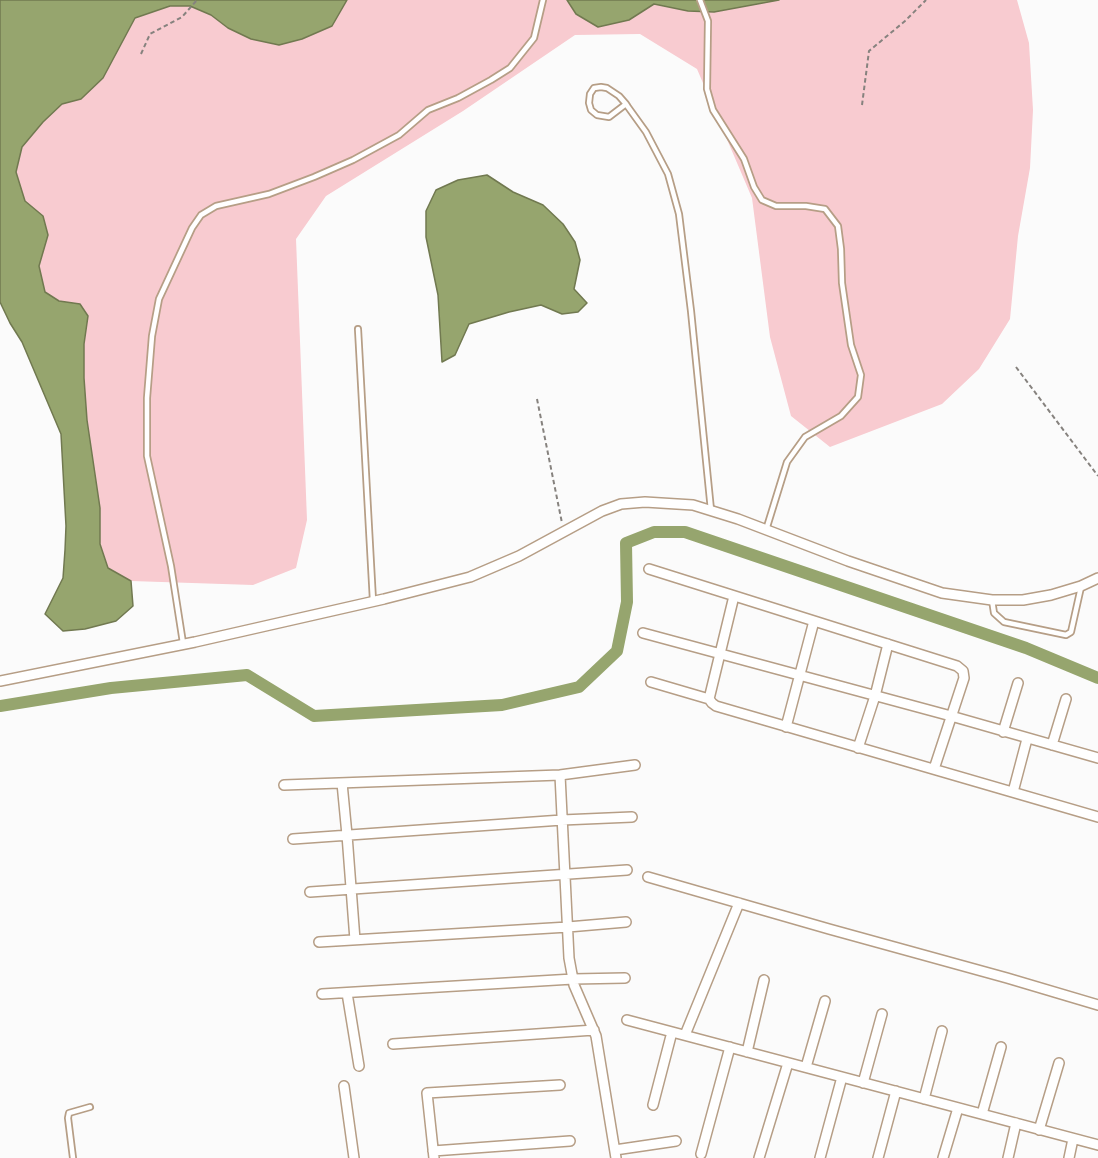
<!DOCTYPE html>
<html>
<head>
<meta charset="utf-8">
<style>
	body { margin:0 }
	canvas { display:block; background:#fbfbfb }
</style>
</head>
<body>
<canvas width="1098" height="1158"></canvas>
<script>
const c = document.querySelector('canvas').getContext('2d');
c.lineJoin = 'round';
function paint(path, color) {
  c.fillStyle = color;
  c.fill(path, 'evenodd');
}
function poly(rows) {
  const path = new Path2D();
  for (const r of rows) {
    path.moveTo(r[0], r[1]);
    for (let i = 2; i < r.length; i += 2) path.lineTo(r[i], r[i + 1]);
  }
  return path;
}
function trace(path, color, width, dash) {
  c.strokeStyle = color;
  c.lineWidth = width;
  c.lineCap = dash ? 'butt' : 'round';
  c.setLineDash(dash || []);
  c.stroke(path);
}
const green = poly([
	[347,0,1017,0,1029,43,1033,110,1030,168,1018,236,1010,319,979,369,942,404,830,447,791,416,770,337,752,198,697,69,640,34,575,35,463,111,326,196,296,239,307,520,296,568,253,585,131,581,108,568,100,544,100,508,87,420,84,378,84,344,88,316,80,304,59,301,45,292,39,266,48,235,43,216,25,201,16,172,22,147,43,122,62,104,81,99,135,18,170,6,190,6,211,15,228,28,332,26]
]);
const water = poly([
	[0,0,347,0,332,26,302,39,279,45,251,39,228,28,211,15,190,6,170,6,135,18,103,78,81,99,62,104,43,122,22,147,16,172,25,201,43,216,48,235,39,266,45,292,59,301,80,304,88,316,84,344,84,378,87,420,100,508,100,544,108,568,131,581,133,606,116,621,85,629,63,631,45,614,63,578,65,550,66,526,61,434,22,342,10,323,0,302,0,0],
	[567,0,779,0,714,12,688,11,654,4,629,20,598,27,576,14,567,0],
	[487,175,513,192,543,205,563,224,575,242,580,260,574,289,587,303,578,312,562,314,541,305,509,312,469,324,455,355,442,362,438,295,426,237,426,211,436,190,458,180,487,175]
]);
const canal = poly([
	[0,706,111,688,247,675,314,716,502,705,579,687,617,651,627,602,626,543,654,532,685,532,1026,648,1098,678]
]);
const path = poly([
	[141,54,150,34,182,17,197,0],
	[862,105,869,51,905,21,926,0],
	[1016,367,1098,476],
	[537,399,562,523]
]);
const lane = poly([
	[700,0,708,21,707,89,713,110,744,159,754,187,762,200,776,206,806,206,825,209,838,226,841,249,842,283,851,345,861,375,858,397,841,416,805,437,787,462,766,530],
	[626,104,609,117,597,115,591,110,589,103,590,94,594,88,601,87,607,88,619,96,626,104,628,107,646,132,668,174,679,214,691,311,711,510],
	[358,329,373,601],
	[992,600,994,613,1004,622,1066,635,1071,632,1081,587],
	[183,643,171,566,147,456,147,398,152,336,159,299,192,228,201,215,216,206,269,194,314,177,353,160,399,135,428,110,458,98,491,80,510,68,534,38,543,0],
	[73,1158,68,1118,69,1113,90,1107]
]);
const street = poly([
	[649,569,957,666,963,671,964,678,934,769],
	[734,596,709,699,712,703,716,706,1098,817],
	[643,633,951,716,1098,758],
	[0,681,195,642,384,599,470,577,519,556,602,511,621,504,645,502,693,505,738,519,848,561,942,593,992,600,1023,600,1051,595,1081,586,1098,578],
	[651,682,709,699],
	[786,727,814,621],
	[1003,732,1018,683],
	[1052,745,1066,699],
	[858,748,875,696,888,644],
	[560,775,569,958,574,985,596,1036,616,1158],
	[342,783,347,835,355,940],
	[284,785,560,775,635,765],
	[1013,792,1027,739],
	[293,839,562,820,632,817],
	[648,877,829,929,1007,978,1098,1005],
	[310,892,627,870],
	[319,942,568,927,626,922],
	[347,993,359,1066],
	[322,994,573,979,625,978],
	[627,1020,1098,1145],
	[685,1035,739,903],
	[393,1044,594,1030],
	[747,1052,764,980],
	[806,1067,825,1001],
	[863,1083,882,1014],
	[344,1086,354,1158],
	[924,1099,942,1031],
	[653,1105,672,1032],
	[982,1114,1001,1047],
	[1039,1130,1059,1063],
	[615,1150,676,1141],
	[433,1151,570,1141],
	[701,1154,730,1047],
	[434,1158,427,1093,560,1085],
	[759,1158,788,1063],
	[820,1158,842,1077],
	[878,1158,896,1091],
	[943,1158,958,1108],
	[1008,1158,1016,1123],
	[1069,1158,1073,1139]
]);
paint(green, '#f8cbd0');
paint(water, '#96a56e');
trace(water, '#717950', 1.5);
trace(canal, '#96a56e', 12);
trace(lane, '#b69e86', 8);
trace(street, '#b69e86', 12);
trace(path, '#86827e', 2, [4.5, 3]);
trace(lane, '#fff', 4.5);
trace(street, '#fff', 9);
</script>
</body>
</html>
